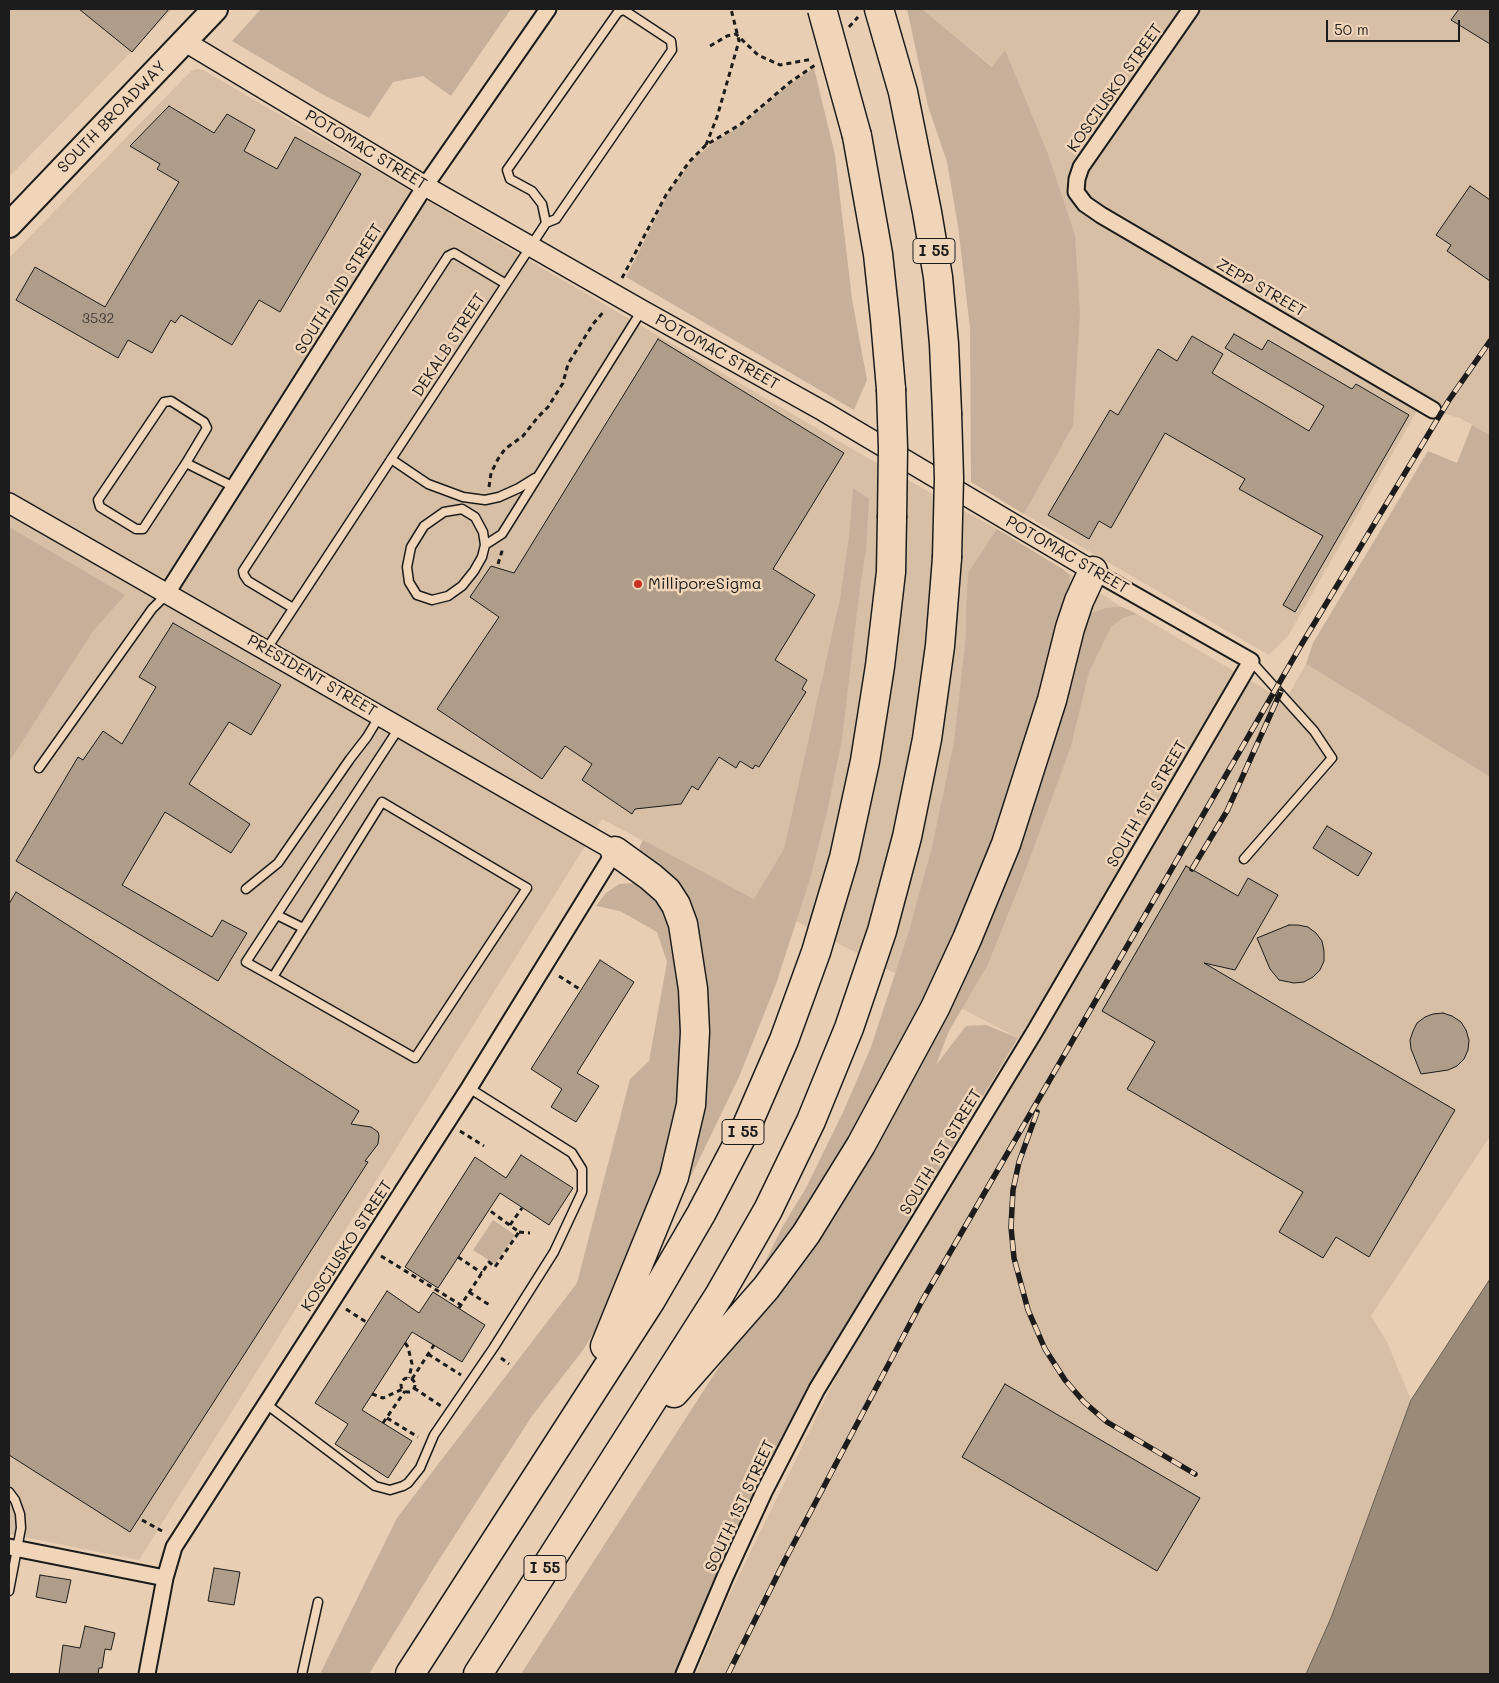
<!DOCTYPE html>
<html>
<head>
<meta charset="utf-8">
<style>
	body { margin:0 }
	#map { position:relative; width:1499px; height:1683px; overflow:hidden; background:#e8ceb2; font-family:Mali,sans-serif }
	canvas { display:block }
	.frame { position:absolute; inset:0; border:10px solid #1c1c1c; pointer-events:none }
	.scale { position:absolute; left:1326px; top:20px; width:134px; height:22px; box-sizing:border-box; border:2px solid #1c1c1c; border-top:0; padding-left:6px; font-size:15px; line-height:18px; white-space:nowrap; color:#1c1c1c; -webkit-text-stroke:4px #f1d5b8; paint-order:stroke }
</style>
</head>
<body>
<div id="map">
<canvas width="1499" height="1683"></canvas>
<div class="frame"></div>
<div class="scale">50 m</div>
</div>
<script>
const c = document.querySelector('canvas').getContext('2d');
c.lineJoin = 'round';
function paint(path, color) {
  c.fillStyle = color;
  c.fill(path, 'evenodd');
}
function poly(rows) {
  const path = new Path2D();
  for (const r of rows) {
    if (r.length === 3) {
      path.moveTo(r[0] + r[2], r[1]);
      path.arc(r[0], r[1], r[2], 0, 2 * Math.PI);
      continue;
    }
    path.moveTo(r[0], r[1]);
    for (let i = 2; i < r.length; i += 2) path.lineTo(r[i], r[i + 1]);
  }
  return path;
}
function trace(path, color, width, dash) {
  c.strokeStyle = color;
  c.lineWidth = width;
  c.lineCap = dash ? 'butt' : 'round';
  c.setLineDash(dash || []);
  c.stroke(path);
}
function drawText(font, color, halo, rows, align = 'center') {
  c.font = font + ' Mali,sans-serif';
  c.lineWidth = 5;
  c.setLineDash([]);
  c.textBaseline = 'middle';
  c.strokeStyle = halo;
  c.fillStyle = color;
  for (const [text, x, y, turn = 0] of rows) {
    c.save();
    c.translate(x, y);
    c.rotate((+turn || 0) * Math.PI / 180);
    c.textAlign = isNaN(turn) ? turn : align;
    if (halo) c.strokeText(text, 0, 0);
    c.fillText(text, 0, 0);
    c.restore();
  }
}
const built = poly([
	[9,9,173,9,9,177],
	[922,9,1490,9,1490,435,1460,418,1419,407,1288,636,1269,655,1024,514,1073,426,1005,50,993,67],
	[197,69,203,70,866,457,997,529,1064,570,1122,607,1137,614,1285,701,1306,664,1490,777,1490,1136,1371,1316,1387,1342,1411,1400,1331,1618,1306,1674,696,1674,727,1600,836,1377,1033,1050,1018,1038,602,819,139,1560,9,1534,9,258,191,71]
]);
const green = poly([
	[261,9,511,9,451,96,423,76,393,82,369,118,322,94,232,41],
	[907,9,922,9,992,67,1005,50,1048,154,1075,235,1080,313,1073,426,1024,514,971,482,970,328,958,226,947,162,928,106],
	[814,68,835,155,852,299,867,380,854,410,626,277,667,196,675,183,693,160,715,141,744,124,786,87],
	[1472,425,1490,435,1490,777,1306,664,1313,643,1428,451,1457,463],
	[853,488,869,499,866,551,860,587,842,739,827,812,809,882,776,984,739,1077,696,1166,666,1221,700,994,639,856,640,846,643,840,754,899,784,849,840,599,849,537],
	[9,527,125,595,93,631,9,762],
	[997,529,1064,570,1069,575,1070,585,1044,696,984,871,913,1028,823,1189,759,1274,783,1226,807,1186,845,1108,871,1047,909,931,932,847,954,742,966,636,966,610,968,573],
	[1122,607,1137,614,1124,617,1111,627,1089,672,1071,746,1024,874,988,964,949,1031,936,1065,966,1026,986,1025,1018,1038,818,1370,732,1538,675,1674,521,1674,713,1376,860,1162,1084,623,1092,613,1105,608],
	[635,883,651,889,663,899,685,990,676,1140,604,1316,583,1350,532,1416,435,1566,369,1674,320,1674,397,1518,577,1283,630,1079,649,1061,667,962,657,932,620,911,596,906,606,893,619,884],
	[493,1220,515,1235,495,1264,473,1250]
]);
const water = poly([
	[1490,1279,1490,1674,1306,1674,1331,1618,1411,1400,1490,1279]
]);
const building = poly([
	[79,9,169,9,132,52,79,9],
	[1459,9,1490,9,1490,44,1451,20,1459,9],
	[169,106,214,133,227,114,255,130,244,151,277,169,295,137,361,174,280,312,259,300,232,345,181,315,175,323,171,320,152,353,128,340,118,358,16,300,35,267,105,307,179,182,157,169,160,164,130,146,169,106],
	[1470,186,1490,200,1490,281,1447,251,1451,245,1436,235,1470,186],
	[1234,334,1262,350,1268,340,1352,389,1356,384,1409,415,1295,612,1283,605,1323,536,1239,489,1245,479,1165,433,1111,528,1099,521,1089,539,1048,515,1110,410,1118,415,1158,349,1177,361,1192,336,1223,354,1212,373,1309,431,1324,406,1225,348,1234,334],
	[658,339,844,453,773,569,815,595,775,660,807,680,802,689,806,692,759,767,755,765,753,769,740,761,736,768,719,757,698,790,692,786,681,804,635,809,632,814,582,780,592,764,565,746,542,779,437,709,499,617,470,597,491,566,514,573,658,339],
	[173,623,281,685,251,735,229,722,189,784,250,824,231,853,165,812,122,885,212,937,222,920,247,933,218,981,16,861,78,757,83,760,103,731,122,744,156,687,139,677,173,623],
	[1327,826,1372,853,1358,876,1313,848,1327,826],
	[1186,866,1238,896,1248,878,1278,895,1235,970,1204,963,1455,1110,1369,1257,1336,1237,1323,1258,1279,1232,1303,1192,1127,1089,1155,1042,1102,1011,1186,866],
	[16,892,359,1111,351,1124,371,1127,378,1132,379,1136,378,1144,365,1161,368,1162,130,1532,9,1455,9,904,16,892],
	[1289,925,1298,925,1308,927,1316,933,1322,941,1324,951,1324,961,1320,970,1313,977,1304,982,1294,983,1279,980,1270,969,1257,938,1289,925],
	[600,960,634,982,577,1073,599,1086,576,1122,551,1107,562,1089,531,1069,600,960],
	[1443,1013,1452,1016,1461,1022,1466,1030,1469,1040,1468,1050,1464,1059,1457,1066,1448,1070,1421,1074,1411,1049,1410,1040,1413,1031,1417,1023,1425,1017,1433,1014,1443,1013],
	[521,1155,573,1188,549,1225,500,1193,438,1288,405,1267,475,1157,506,1178,521,1155],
	[387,1291,419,1313,433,1292,485,1325,462,1362,412,1332,362,1410,412,1441,388,1478,335,1444,348,1424,315,1403,387,1291],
	[1005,1384,1200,1498,1157,1571,962,1457,1005,1384],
	[214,1568,240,1572,234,1605,208,1601,214,1568],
	[40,1575,71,1580,66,1603,36,1597,40,1575],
	[85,1626,115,1633,111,1650,105,1649,102,1668,99,1668,98,1674,59,1674,63,1645,80,1648,85,1626]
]);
const path = poly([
	[849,27,858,17],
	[710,46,727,36,736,34,758,55,780,65,813,59],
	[706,145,717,117,739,41,731,9],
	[622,278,666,195,689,162,706,145,741,124,789,83,815,65],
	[489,487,491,473,498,459,505,449,523,436,538,417,548,407,563,383,568,364,593,324,605,310],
	[498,564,503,548],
	[559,976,581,990],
	[460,1131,484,1146],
	[510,1225,522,1208],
	[519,1232,530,1233],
	[381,1256,461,1305],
	[458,1257,482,1273],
	[469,1292,491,1306],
	[459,1308,489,1262,495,1267,519,1232,489,1210],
	[346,1309,366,1322],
	[405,1343,408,1347,412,1364,409,1378],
	[428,1354,461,1375],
	[501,1358,509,1364],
	[408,1385,7],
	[412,1379,434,1345],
	[414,1388,441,1406],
	[372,1394,383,1398,403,1389],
	[387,1418,418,1437],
	[383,1423,405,1391],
	[142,1520,162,1531]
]);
const service = poly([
	[391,459,428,484,463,497,485,500,499,497,519,488,535,478],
	[186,463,207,428,204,422,171,401,164,402,98,500,100,507,136,529,143,529,186,463,234,487],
	[462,509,475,517,483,532,485,545,482,557,474,571,462,586,448,596,432,600,417,595,409,582,407,567,411,547,424,526,444,512,462,509],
	[485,545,502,534,642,310],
	[293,608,248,581,244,575,243,571,448,256,454,253,506,284],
	[266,650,546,223,556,219,672,50,671,41,624,10,618,12,507,170,510,179,532,191,542,204,546,223],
	[39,768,152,609,166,595],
	[1244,859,1332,758,1314,731,1251,661],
	[246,889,278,863,350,759,367,737,379,717],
	[277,915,303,928],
	[273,977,382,802,527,888,415,1058,273,977,246,962,399,728],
	[266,1404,375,1486,390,1490,403,1486,408,1483,420,1468,434,1435,494,1347,554,1252,582,1192,582,1169,572,1153,469,1088],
	[9,1492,15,1500,20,1514,21,1528,9,1591],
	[302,1674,318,1602]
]);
const minor = poly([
	[1191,9,1081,167,1077,179,1076,192,1085,204,1101,215,1433,410],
	[167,593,425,186,548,9],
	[9,1547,165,1578],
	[147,1674,165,1578,174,1547,469,1088,615,851],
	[684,1674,725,1577,764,1492,817,1389,1035,1031,1251,661,1093,571]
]);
const tertiary = poly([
	[184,41,425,186,642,310,823,411,1093,571],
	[9,503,615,851]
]);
const primary = poly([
	[9,225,215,9]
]);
const motorway = poly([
	[879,9,903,92,927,212,938,277,944,344,947,413],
	[857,136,878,254,885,319,891,389],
	[605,1346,674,1177,691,1105,695,1032,693,989,683,924,676,905,667,891,651,877,615,851],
	[674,1393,766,1288,806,1234,861,1145,935,1008,967,939,1006,844,1052,700,1070,628,1079,601,1093,571],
	[410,1674,651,1300,701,1214,745,1130,784,1040,816,952,844,858,865,761,880,666,891,572,892,518],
	[478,1674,720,1294,768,1210,811,1121,849,1028,882,931,907,837,927,739,940,646,947,558]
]);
const rail = poly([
	[1192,869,1227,811,1281,691],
	[1037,1112,1019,1162,1013,1190,1011,1227,1014,1258,1028,1310,1045,1349,1065,1380,1084,1402,1107,1422,1195,1474],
	[728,1674,785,1560,922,1301,1300,647,1449,400,1490,341]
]);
const motorwayBridge = poly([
	[822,9,857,136],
	[891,389,893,448,892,518],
	[947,413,949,478,947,558]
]);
const markers = [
	[638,584,5,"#c8321e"]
];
const numberNames = [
	["3532",98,319]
];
const shields = [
	[934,251,42],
	[743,1132,42],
	[545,1568,42]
];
const shieldNames = [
	["I 55",934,251],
	["I 55",743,1132],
	["I 55",545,1568]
];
const streetNames = [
	["KOSCIUSKO STREET",1115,88,-55],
	["SOUTH BROADWAY",112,117,-46],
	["POTOMAC STREET",366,150,31],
	["ZEPP STREET",1261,288,30],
	["SOUTH 2ND STREET",339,289,-58],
	["DEKALB STREET",449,345,-57],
	["POTOMAC STREET",717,352,29],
	["POTOMAC STREET",1067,555,30],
	["PRESIDENT STREET",312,676,30],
	["SOUTH 1ST STREET",1147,804,-60],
	["SOUTH 1ST STREET",941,1152,-59],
	["KOSCIUSKO STREET",347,1246,-57],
	["SOUTH 1ST STREET",740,1506,-65]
];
const poiNames = [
	["MilliporeSigma",648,584]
];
paint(built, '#d7bfa6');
paint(green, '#c7b099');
paint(water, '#9a8a78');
trace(water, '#685e53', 1);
paint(building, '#af9c89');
trace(building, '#1c1c1c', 1);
trace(service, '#1c1c1c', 11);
trace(minor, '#1c1c1c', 19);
trace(tertiary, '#1c1c1c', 22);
trace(primary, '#1c1c1c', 28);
trace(motorway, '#1c1c1c', 31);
trace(path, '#1c1c1c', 3, [5, 4]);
trace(service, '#f1d5b8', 8);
trace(minor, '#f1d5b8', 15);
trace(tertiary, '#f1d5b8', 19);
trace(primary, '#f1d5b8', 24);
trace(motorway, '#f1d5b8', 28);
trace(rail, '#1c1c1c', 5.5);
trace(rail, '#f1d5b8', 4, [11]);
trace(motorwayBridge, '#1c1c1c', 31, []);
trace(motorwayBridge, '#f1d5b8', 28);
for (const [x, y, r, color] of markers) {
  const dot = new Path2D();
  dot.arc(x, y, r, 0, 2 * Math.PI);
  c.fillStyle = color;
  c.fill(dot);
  trace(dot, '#f1d5b8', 2);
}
drawText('14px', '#413c37', null, numberNames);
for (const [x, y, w] of shields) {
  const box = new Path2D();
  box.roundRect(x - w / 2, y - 12.5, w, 25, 4);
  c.fillStyle = '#f1d5b8';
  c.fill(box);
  trace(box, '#1c1c1c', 1);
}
drawText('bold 15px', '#1c1c1c', null, shieldNames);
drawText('16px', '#1c1c1c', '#f1d5b8', streetNames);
drawText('16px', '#1c1c1c', '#f1d5b8', poiNames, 'left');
</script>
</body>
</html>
